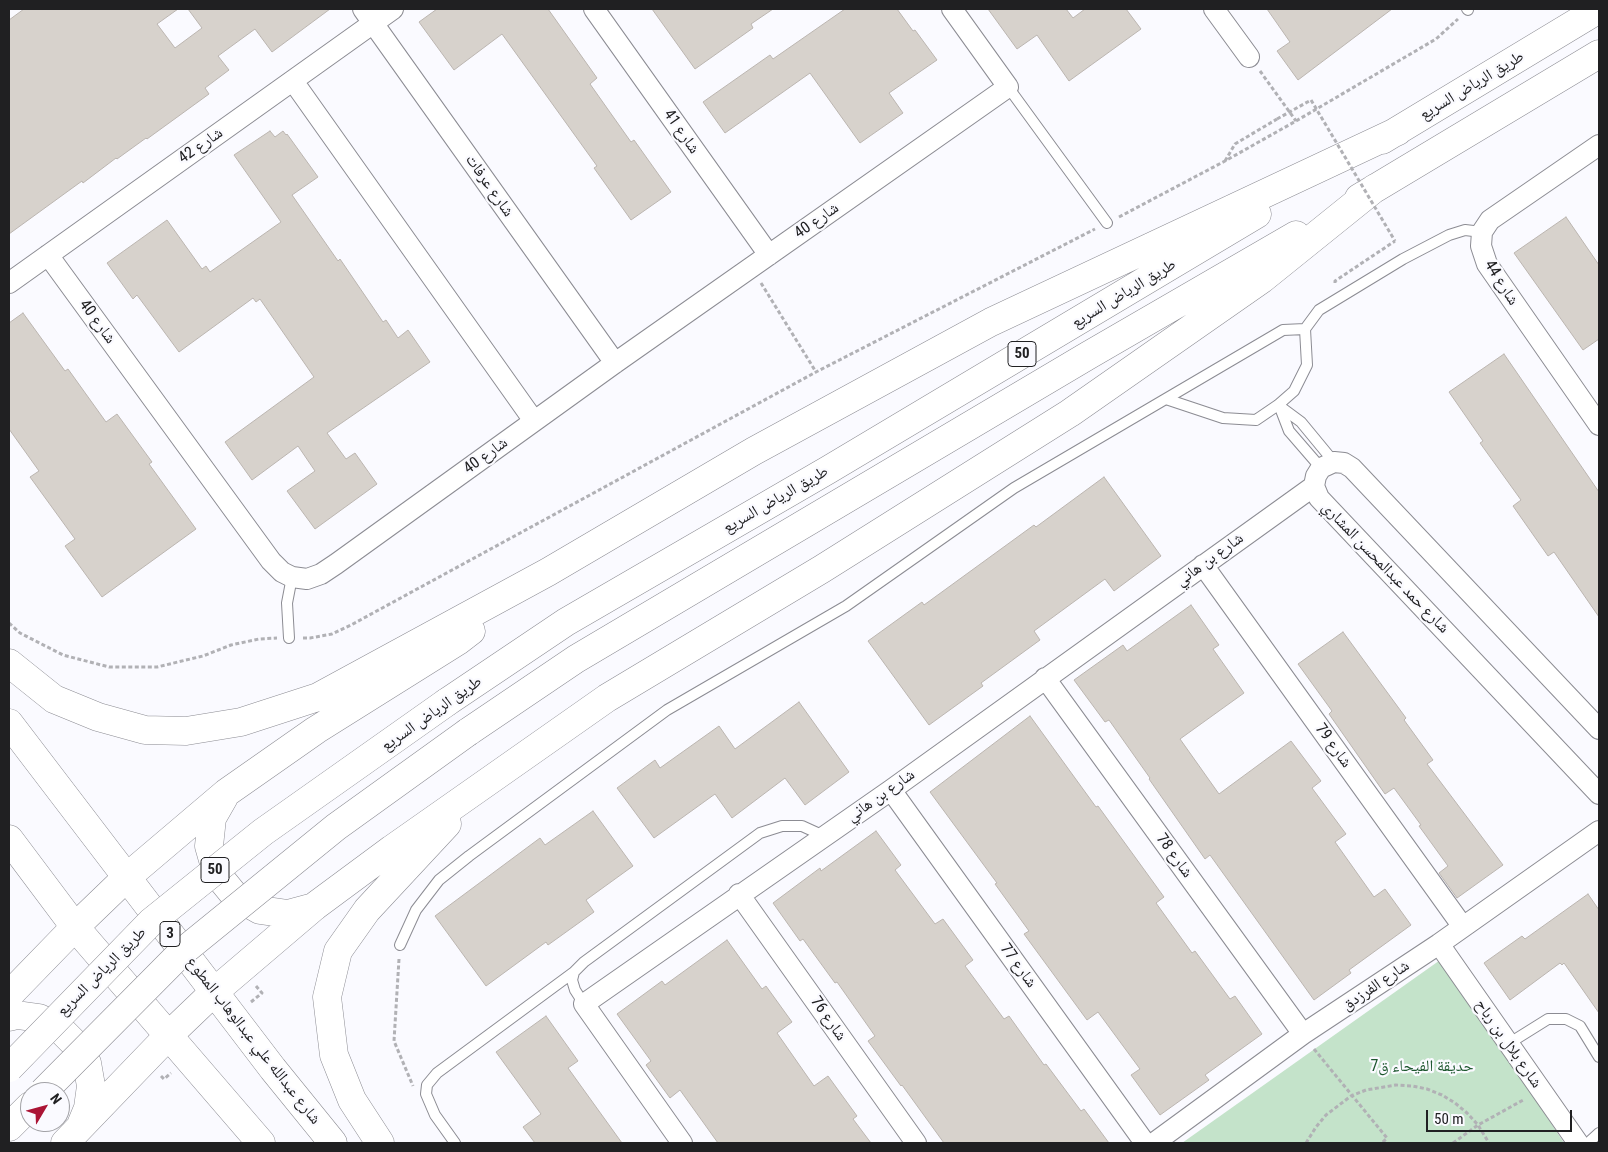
<!DOCTYPE html>
<html>
<head>
<meta charset="utf-8">
<style>
	body { margin:0 }
	#map { position:relative; width:1608px; height:1152px; overflow:hidden; background:#fafaff; font-family:"Roboto Condensed",sans-serif }
	canvas { display:block }
	.frame { position:absolute; inset:0; border:10px solid #202022; pointer-events:none }
	.north { position:absolute; left:20px; top:1082px; width:50px; height:50px; box-sizing:border-box; background:#fafaff; border:1px solid #a3a3a7; border-radius:50%; rotate:53deg; font-size:14px; font-weight:700; line-height:20px; text-align:center; color:#202022 }
	.north::after { content:''; display:block; margin:auto; width:18px; height:22px; background:#ab1435; clip-path:polygon(50% 0,100% 100%,50% 72%,0 100%) }
	.scale { position:absolute; left:1426px; top:1110px; width:146px; height:22px; box-sizing:border-box; border:2px solid #202022; border-top:0; padding-left:6px; font-size:15px; line-height:18px; white-space:nowrap; color:#202022; -webkit-text-stroke:4px #fafaff; paint-order:stroke }
</style>
</head>
<body>
<div id="map">
<canvas width="1608" height="1152"></canvas>
<div class="frame"></div>
<div class="north">N</div>
<div class="scale">50 m</div>
</div>
<script>
const c = document.querySelector('canvas').getContext('2d');
c.lineJoin = 'round';
function paint(path, color) {
  c.fillStyle = color;
  c.fill(path, 'evenodd');
}
function poly(rows) {
  const path = new Path2D();
  for (const r of rows) {
    path.moveTo(r[0], r[1]);
    for (let i = 2; i < r.length; i += 2) path.lineTo(r[i], r[i + 1]);
  }
  return path;
}
function trace(path, color, width, dash) {
  c.strokeStyle = color;
  c.lineWidth = width;
  c.lineCap = dash ? 'butt' : 'round';
  c.setLineDash(dash || []);
  c.stroke(path);
}
function drawText(font, color, halo, rows, align = 'center') {
  c.font = font + ' "Roboto Condensed","Noto Naskh Arabic",sans-serif';
  c.lineWidth = 4.5;
  c.setLineDash([]);
  c.textBaseline = 'middle';
  c.strokeStyle = halo;
  c.fillStyle = color;
  for (const [text, x, y, turn = 0] of rows) {
    c.save();
    c.translate(x, y);
    c.rotate((+turn || 0) * Math.PI / 180);
    c.textAlign = isNaN(turn) ? turn : align;
    if (halo) c.strokeText(text, 0, 0);
    c.fillText(text, 0, 0);
    c.restore();
  }
}
const green = poly([
	[1443,958,1564,1143,1182,1143]
]);
const building = poly([
	[24,9,178,9,157,24,175,48,202,28,188,9,330,9,272,52,255,29,218,56,229,70,205,88,209,94,147,139,146,138,117,159,116,158,83,183,82,181,9,234,9,20,24,9],
	[437,9,548,9,597,78,590,84,631,142,634,140,671,192,631,220,594,168,597,166,502,34,454,70,419,22,437,9],
	[652,9,773,9,751,24,753,28,695,69,652,9],
	[845,9,897,9,913,31,915,30,937,60,889,93,903,113,860,143,810,73,725,133,703,102,770,55,773,59,845,9],
	[988,9,1066,9,1073,18,1085,9,1126,9,1141,29,1069,81,1037,35,1017,49,988,9],
	[1267,9,1392,9,1298,80,1277,51,1290,42,1267,9],
	[270,131,275,137,283,131,286,135,287,134,318,177,292,195,338,261,340,259,383,322,386,320,398,338,408,330,430,362,327,433,346,459,355,453,377,484,315,529,287,491,315,471,298,446,252,480,225,442,314,377,260,299,256,302,253,298,179,352,137,295,133,299,107,263,167,220,202,269,206,266,210,272,281,222,234,155,270,131],
	[1566,217,1599,265,1599,339,1583,350,1514,253,1566,217],
	[23,313,65,371,68,369,106,422,117,414,152,462,149,464,196,529,102,597,65,546,75,539,30,477,39,471,9,429,9,323,23,313],
	[1504,354,1599,492,1599,617,1554,552,1548,556,1513,506,1521,500,1480,443,1483,441,1449,392,1504,354],
	[1104,477,1161,556,1114,591,1105,579,1034,631,1040,640,981,683,983,686,929,725,868,641,922,602,924,605,1034,525,1036,527,1104,477],
	[1191,605,1219,645,1213,649,1244,693,1180,739,1219,794,1291,741,1321,781,1312,788,1346,834,1335,842,1374,897,1385,889,1411,925,1349,970,1351,973,1314,1000,1210,855,1205,859,1149,779,1150,778,1109,720,1105,722,1074,680,1123,645,1127,651,1191,605],
	[1343,632,1406,718,1404,720,1433,760,1427,764,1503,865,1457,898,1439,873,1448,866,1419,826,1421,825,1394,788,1385,794,1329,714,1332,711,1298,664,1343,632],
	[799,702,849,772,805,805,785,778,732,818,715,794,654,838,617,788,655,760,660,768,719,726,735,749,799,702],
	[1030,716,1096,807,1098,806,1164,897,1156,903,1192,953,1195,951,1230,999,1235,996,1262,1034,1205,1075,1209,1080,1160,1115,1131,1075,1140,1069,1098,1012,1087,1020,1024,934,1029,931,995,884,997,883,930,792,1030,716],
	[593,811,633,866,586,900,594,912,548,945,546,942,486,986,435,916,540,838,545,845,593,811],
	[876,831,901,865,895,870,935,924,943,919,973,960,965,966,1004,1019,1009,1016,1044,1065,1046,1064,1081,1111,1084,1109,1109,1143,944,1143,902,1085,901,1086,868,1041,875,1036,837,982,835,983,803,939,800,941,773,903,820,868,821,871,876,831],
	[1588,894,1599,910,1599,1013,1564,963,1562,965,1560,963,1510,1000,1484,963,1522,936,1525,939,1588,894],
	[727,940,762,989,766,986,792,1022,777,1033,814,1086,828,1076,857,1116,853,1119,871,1143,718,1143,680,1090,670,1098,646,1065,651,1061,617,1014,662,981,665,985,727,940],
	[546,1016,578,1061,568,1068,622,1143,535,1143,523,1127,541,1114,496,1052,546,1016]
]);
const path = poly([
	[1260,71,1296,121],
	[1225,161,1235,144,1277,119],
	[1119,217,1225,161,1296,121,1436,39,1458,19],
	[761,283,816,372],
	[1335,283,1335,281,1395,241],
	[9,623,20,633,63,655,109,667,157,667,203,656,231,645,259,639,277,638],
	[303,638,310,638,332,634,351,625,816,372,1095,229],
	[399,959,394,1041,413,1086],
	[251,1002,262,993,256,986],
	[1314,1049,1387,1138,1382,1143],
	[161,1076,164,1079,171,1073],
	[1306,1143,1316,1127,1326,1115,1351,1096,1366,1090,1396,1085,1412,1086,1427,1089,1442,1095,1455,1103,1467,1113,1478,1125,1489,1143],
	[1453,1143,1478,1125,1525,1099]
]);
const lane = poly([
	[1467,9,1468,10],
	[1008,87,1107,223],
	[1166,399,1223,418,1256,420,1278,405,1294,391,1307,365,1305,329,1319,310,1403,259,1449,235,1465,230,1482,232],
	[1278,405,1301,422,1334,462],
	[1279,405,1289,431,1321,468],
	[289,638,287,603,292,577],
	[400,945,416,910,439,880,469,856,667,710,846,606,1014,488,1283,330,1305,329],
	[584,1004,575,990,572,980,574,972,584,962,760,833,782,826,802,826,824,836],
	[1508,1044,1548,1019,1566,1019,1580,1026,1599,1057],
	[455,1143,435,1115,426,1094,427,1085,437,1073,574,972],
	[1588,1143,1599,1133]
]);
const street = poly([
	[363,9,615,363],
	[594,9,769,255],
	[1214,9,1249,57],
	[293,81,534,421],
	[1599,145,1490,220,1482,232,1481,246,1487,264,1599,425],
	[48,255,271,561,282,572,292,577,307,579,321,574,336,564,615,363,1008,87,952,9],
	[9,283,393,9],
	[1203,565,1463,927],
	[1045,678,1303,1034],
	[1599,729,1352,468,1344,463,1334,462,1321,468,1316,476,1314,486,1319,498,1599,794],
	[891,790,1145,1143],
	[739,894,916,1143],
	[1439,944,1578,1143],
	[682,1143,584,1004,891,790,1314,486],
	[1154,1143,1303,1034,1439,944,1599,831]
]);
const primary = poly([
	[9,723,273,1069,333,1143],
	[9,839,75,927,261,1143]
]);
const highway = poly([
	[1382,140,1599,9],
	[1359,198,1599,54],
	[9,663,54,699,98,717,145,730,186,731,241,722,318,697,548,572,754,451,991,322,1398,131],
	[447,702,566,622,828,470,1257,214],
	[468,732,576,659,1089,355,1296,235],
	[224,797,212,818,209,846,217,874,235,896,260,910,288,914,314,907],
	[9,995,75,927,127,877,226,793,316,730,458,641,471,631],
	[9,1017,17,1015,39,1018,59,1028,75,1044,87,1063,91,1086,88,1108,81,1125],
	[9,1127,30,1106],
	[65,1143,169,1035,214,992,315,906,392,849,607,698,822,569,1070,413,1262,279,1375,188],
	[380,1143,352,1100,334,1055,327,997,338,951,367,910,447,824]
]);
const pathBridge = poly([
	[1277,119,1311,100,1395,241]
]);
const highwayBridge = poly([
	[9,1068,151,922,263,832,447,702],
	[43,1092,181,953,336,827,468,732]
]);
const shields = [
	[1022,354,28],
	[215,870,28],
	[170,934,20]
];
const shieldNames = [
	["50",1022,354],
	["50",215,870],
	["3",170,934]
];
const streetNames = [
	["طريق الرياض السريع",1472,86,-31],
	["شارع 41",681,132,55],
	["شارع 42",201,146,-35],
	["شارع عرفات",489,186,55],
	["شارع 40",817,221,-35],
	["شارع 44",1501,283,58],
	["طريق الرياض السريع",1124,294,-31],
	["شارع 40",97,322,54],
	["شارع 40",486,456,-36],
	["طريق الرياض السريع",776,500,-30],
	["شارع بن هاني",1210,560,-36],
	["شارع حمد عبدالمحسن المشاري",1385,568,46],
	["طريق الرياض السريع",432,714,-35],
	["شارع 79",1333,746,54],
	["شارع بن هاني",881,796,-35],
	["شارع 78",1174,856,54],
	["شارع 77",1018,966,54],
	["طريق الرياض السريع",102,972,-45],
	["شارع الفرزدق",1376,986,-34],
	["شارع 76",828,1019,55],
	["شارع عبدالله علي عبدالوهاب المطوع",253,1041,52],
	["شارع بلال بن رباح",1508,1044,55]
];
const parkNames = [
	["حديقة الفيحاء ق7",1422,1067]
];
paint(green, '#c4e3ca');
paint(building, '#d7d2cc');
trace(building, '#bbb5b0', 1);
trace(lane, '#8c8c93', 12);
trace(street, '#8c8c93', 22);
trace(primary, '#8c8c93', 29);
trace(highway, '#8c8c93', 29);
trace(path, '#b1b1b5', 3, [4, 2.5]);
trace(lane, '#fff', 10);
trace(street, '#fff', 20);
trace(primary, '#fff', 28);
trace(highway, '#fff', 28);
trace(highwayBridge, '#8c8c93', 29, []);
trace(pathBridge, '#b1b1b5', 3, [4, 2.5]);
trace(highwayBridge, '#fff', 28);
for (const [x, y, w] of shields) {
  const box = new Path2D();
  box.roundRect(x - w / 2, y - 12.5, w, 25, 4);
  c.fillStyle = '#fafaff';
  c.fill(box);
  trace(box, '#202022', 1);
}
drawText('bold 15px', '#202022', null, shieldNames);
drawText('16px', '#202022', '#fafaff', streetNames);
drawText('16px', '#1d572e', '#fafaff', parkNames);
</script>
</body>
</html>
